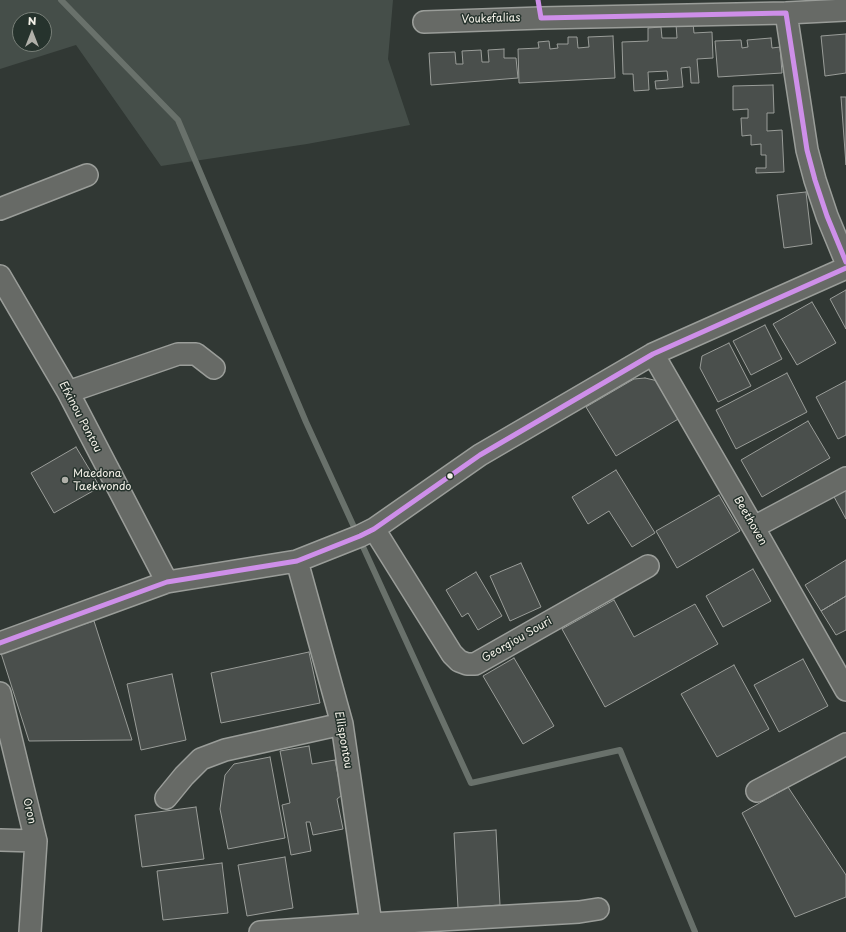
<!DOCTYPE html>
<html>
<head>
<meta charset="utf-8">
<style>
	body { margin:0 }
	#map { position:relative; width:846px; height:932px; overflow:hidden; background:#313834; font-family:"Playpen Sans",sans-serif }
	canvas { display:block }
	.north { position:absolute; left:12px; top:12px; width:40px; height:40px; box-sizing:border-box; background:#26332d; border:1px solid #787f78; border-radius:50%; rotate:0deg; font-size:11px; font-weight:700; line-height:16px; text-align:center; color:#f4f1e8 }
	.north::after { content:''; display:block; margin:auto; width:14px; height:18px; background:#b0b0a9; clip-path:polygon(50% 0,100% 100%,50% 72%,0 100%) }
</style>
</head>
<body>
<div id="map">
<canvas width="846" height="932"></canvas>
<div class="north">N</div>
</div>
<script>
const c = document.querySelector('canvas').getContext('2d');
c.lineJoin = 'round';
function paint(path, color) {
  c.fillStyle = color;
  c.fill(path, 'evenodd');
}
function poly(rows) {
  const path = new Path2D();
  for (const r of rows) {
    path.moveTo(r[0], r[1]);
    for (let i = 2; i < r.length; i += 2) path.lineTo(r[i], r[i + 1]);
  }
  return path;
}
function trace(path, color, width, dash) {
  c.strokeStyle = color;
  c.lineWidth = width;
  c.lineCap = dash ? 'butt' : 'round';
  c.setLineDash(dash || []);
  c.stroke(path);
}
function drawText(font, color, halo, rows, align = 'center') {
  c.font = font + ' "Playpen Sans",sans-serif';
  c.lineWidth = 3;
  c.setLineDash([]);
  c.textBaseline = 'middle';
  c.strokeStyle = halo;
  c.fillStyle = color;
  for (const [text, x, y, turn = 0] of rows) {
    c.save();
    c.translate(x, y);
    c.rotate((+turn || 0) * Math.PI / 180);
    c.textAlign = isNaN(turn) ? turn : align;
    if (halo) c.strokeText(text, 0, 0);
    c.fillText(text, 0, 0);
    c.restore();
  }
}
const green = poly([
	[0,0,393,0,388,59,410,125,307,144,161,166,76,45,0,69],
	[20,20,44,20,44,44,20,44]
]);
const stream = poly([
	[61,0,178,120,306,422,471,783,620,750,695,932]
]);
const building = poly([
	[693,23,694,33,712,32,713,58,697,59,699,83,691,83,690,67,681,68,683,87,656,89,655,81,668,80,667,71,648,72,649,90,634,91,633,74,623,74,622,42,648,41,648,28,661,27,662,38,677,38,676,24,693,23],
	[846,34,846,73,825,76,821,36,846,34],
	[613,36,615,78,519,83,518,49,539,48,538,42,549,41,550,49,558,48,557,44,568,44,568,37,577,37,578,48,589,47,588,37,613,36],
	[771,38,772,48,780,47,782,73,718,77,715,41,741,40,742,48,748,47,747,40,771,38],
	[504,49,504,58,516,58,518,78,431,85,429,53,455,52,456,64,463,64,462,51,481,50,482,62,489,62,488,50,504,49],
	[773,85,774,113,767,113,767,131,782,130,784,172,756,173,756,168,766,168,766,155,761,155,761,144,751,145,751,135,742,136,741,118,748,118,748,109,733,110,733,86,773,85],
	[841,97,846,97,846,165,841,97],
	[806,192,812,244,784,248,777,195,806,192],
	[846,290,846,329,830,299,846,290],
	[812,302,836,343,797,365,773,324,812,302],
	[765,325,782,359,751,375,733,341,765,325],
	[729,343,751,386,718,402,700,368,702,356,729,343],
	[787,373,807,412,736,449,716,410,787,373],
	[645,378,658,381,680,418,616,456,586,407,634,379,645,378],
	[846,381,846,435,838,439,816,397,846,381],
	[808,421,830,458,762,497,741,460,808,421],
	[76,447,100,487,54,513,31,473,76,447],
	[616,470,655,533,632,547,609,511,588,524,572,497,616,470],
	[846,485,846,519,832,493,846,485],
	[719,495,740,531,677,568,656,531,719,495],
	[846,560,846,596,821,611,805,585,846,560],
	[521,563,541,607,510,621,490,576,521,563],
	[753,569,771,601,723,627,706,596,753,569],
	[476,572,502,616,478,630,468,613,462,617,446,590,476,572],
	[846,596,846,630,836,635,821,611,846,596],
	[614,600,634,637,695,604,718,644,605,707,562,629,614,600],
	[94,621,132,740,29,741,0,650,94,621],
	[309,652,320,703,221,723,211,673,309,652],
	[514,658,554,726,523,744,483,676,514,658],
	[803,659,828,706,779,732,754,685,803,659],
	[734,665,769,729,717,757,681,694,734,665],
	[172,674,186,740,141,750,127,684,172,674],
	[309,746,312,764,335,760,342,795,337,799,343,829,313,835,310,822,306,822,311,851,291,855,282,805,290,803,280,751,309,746],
	[270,757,285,838,228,849,220,809,225,775,234,764,270,757],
	[788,787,846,875,846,897,795,917,742,813,788,787],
	[196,807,204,859,142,867,135,815,196,807],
	[496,830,500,905,458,908,454,833,496,830],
	[285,857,293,908,247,916,238,865,285,857],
	[222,863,228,913,163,920,157,871,222,863]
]);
const minor = poly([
	[786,13,807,150,815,180,827,216,846,262],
	[424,22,541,18,786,13,846,10],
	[0,209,87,175],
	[0,276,68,392,167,582],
	[653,354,759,537,846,690],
	[68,392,178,354,196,354,214,368],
	[754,527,846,478],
	[374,529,452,654,459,661,467,664,475,664,648,566],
	[297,561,342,724,371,924],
	[0,643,167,582,297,561,360,536,374,529,480,455,653,354,846,268],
	[0,693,36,841,30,932],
	[757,791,846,744],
	[166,798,184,776,201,759,225,750,342,724],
	[0,840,36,841],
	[260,932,371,924,579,912,598,909]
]);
const bus1 = poly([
	[538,0,541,18,786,13,807,150,815,180,827,216,846,262],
	[0,643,167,582,297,561,360,536,374,529,480,455,653,354,846,268]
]);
const markers = [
	[450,476,3.5,"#f4f1e8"],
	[65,480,4,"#b0b0a9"]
];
const streetNames = [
	["Voukefalias",491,19,-2],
	["Efxinou Pontou",80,417,62],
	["Beethoven",750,521,60],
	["Georgiou Souri",517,640,-30],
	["Ellispontou",343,740,80],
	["Oron",29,811,77]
];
const poiNames = [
	["Maedona",73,474],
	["Taekwondo",73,487]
];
paint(green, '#454e49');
trace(stream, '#69716b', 6);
paint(building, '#4a4f4c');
trace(building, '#9a9d99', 1);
trace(minor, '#9a9d99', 24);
trace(minor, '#676a66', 21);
trace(bus1, '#ce8fe9', 5);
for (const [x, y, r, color] of markers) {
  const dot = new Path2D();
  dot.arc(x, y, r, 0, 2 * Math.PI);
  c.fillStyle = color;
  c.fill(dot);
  trace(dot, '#26332d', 1.5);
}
drawText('11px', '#f4f1e8', '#26332d', streetNames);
drawText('11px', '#f4f1e8', '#26332d', poiNames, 'left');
</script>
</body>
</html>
